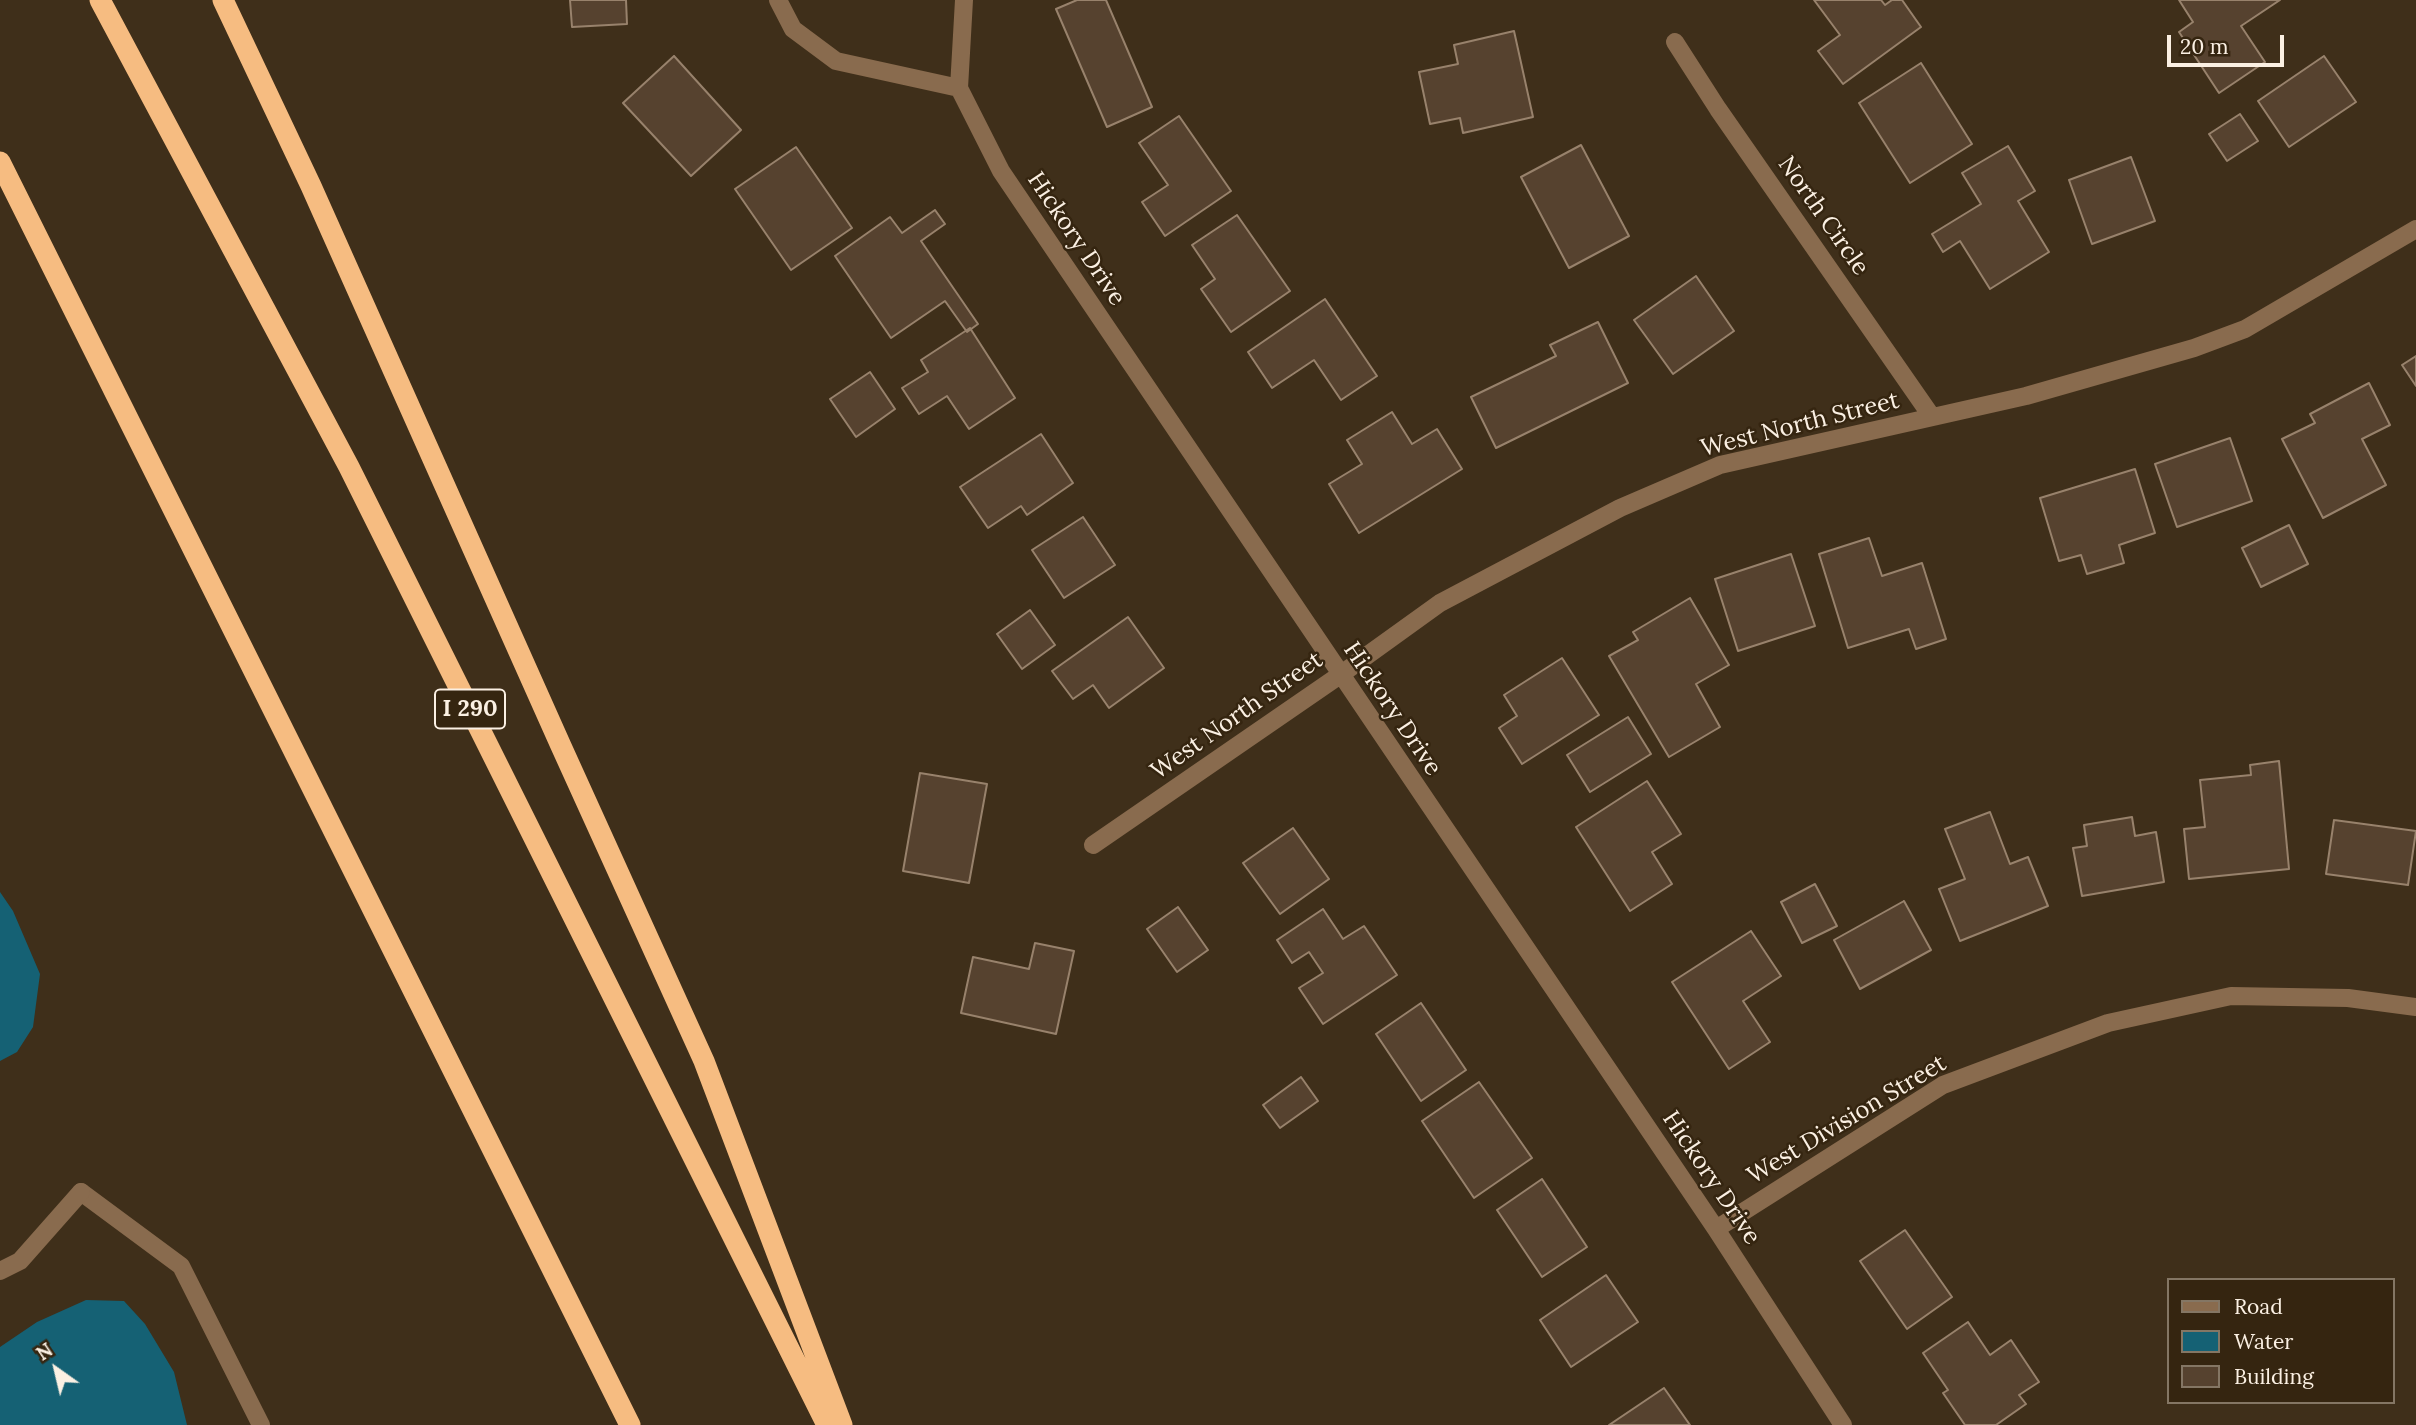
<!DOCTYPE html>
<html>
<head>
<meta charset="utf-8">
<style>
	body { margin:0 }
	#map { position:relative; width:2416px; height:1425px; overflow:hidden; background:#3f2f1a; font-family:Lora,serif }
	canvas { display:block }
	.legend { position:absolute; left:2167px; top:1278px; width:228px; height:126px; box-sizing:border-box; background:#352510; border:2px solid #847664; margin:0; padding:9px 12px; list-style:none; font-size:21px; color:#fbf0e3 }
	.legend li { display:flex; align-items:center; gap:14px; height:35px }
	.legend b { width:35px; border:2px solid #847664 }
	.north { position:absolute; left:21px; top:1334px; width:70px; height:70px; -webkit-text-stroke:5px #352510; paint-order:stroke; rotate:326deg; font-size:19px; font-weight:700; line-height:28px; text-align:center; color:#fbf0e3 }
	.north::after { content:''; display:block; margin:auto; width:24px; height:32px; background:#fbf0e3; clip-path:polygon(50% 0,100% 100%,50% 72%,0 100%) }
	.scale { position:absolute; left:2167px; top:35px; width:117px; height:32px; box-sizing:border-box; border:4px solid #fbf0e3; border-top:0; padding-left:9px; font-size:21px; line-height:24px; white-space:nowrap; color:#fbf0e3; -webkit-text-stroke:5px #352510; paint-order:stroke }
</style>
</head>
<body>
<div id="map">
<canvas width="2416" height="1425"></canvas>
<ul class="legend">
<li><b style="height:9px;background:#896b4e"></b>Road</li>
<li><b style="height:19px;background:#156174"></b>Water</li>
<li><b style="height:19px;background:#56422f"></b>Building</li>
</ul>
<div class="north">N</div>
<div class="scale">20 m</div>
</div>
<script>
const c = document.querySelector('canvas').getContext('2d');
c.lineJoin = 'round';
function paint(path, color) {
  c.fillStyle = color;
  c.fill(path, 'evenodd');
}
function poly(rows) {
  const path = new Path2D();
  for (const r of rows) {
    path.moveTo(r[0], r[1]);
    for (let i = 2; i < r.length; i += 2) path.lineTo(r[i], r[i + 1]);
  }
  return path;
}
function trace(path, color, width, dash) {
  c.strokeStyle = color;
  c.lineWidth = width;
  c.lineCap = dash ? 'butt' : 'round';
  c.setLineDash(dash || []);
  c.stroke(path);
}
function drawText(font, color, halo, rows, align = 'center') {
  c.font = font + ' Lora,serif';
  c.lineWidth = 5;
  c.setLineDash([]);
  c.textBaseline = 'middle';
  c.strokeStyle = halo;
  c.fillStyle = color;
  for (const [text, x, y, turn = 0] of rows) {
    c.save();
    c.translate(x, y);
    c.rotate((+turn || 0) * Math.PI / 180);
    c.textAlign = isNaN(turn) ? turn : align;
    if (halo) c.strokeText(text, 0, 0);
    c.fillText(text, 0, 0);
    c.restore();
  }
}
const water = poly([
	[0,892,13,911,40,974,33,1027,17,1052,0,1061],
	[86,1300,124,1301,145,1324,174,1372,187,1425,0,1425,0,1347,37,1322]
]);
const building = poly([
	[570,0,626,0,627,24,572,27,570,0],
	[1077,0,1106,0,1152,107,1107,127,1056,9,1077,0],
	[1814,0,1881,0,1885,5,1892,0,1902,0,1921,27,1843,84,1818,51,1840,35,1814,0],
	[2179,0,2280,0,2241,26,2265,62,2219,93,2179,32,2193,22,2179,0],
	[1514,31,1533,117,1463,133,1460,118,1430,124,1419,72,1458,64,1454,45,1514,31],
	[674,56,741,130,691,176,623,103,674,56],
	[2324,56,2356,102,2289,147,2258,101,2324,56],
	[1921,63,1972,144,1910,183,1859,103,1921,63],
	[2240,114,2258,141,2227,161,2209,134,2240,114],
	[1179,116,1231,191,1165,236,1142,202,1168,185,1139,143,1179,116],
	[1581,145,1629,236,1569,268,1521,177,1581,145],
	[2008,146,2035,191,2018,201,2049,252,1990,289,1960,241,1943,252,1932,234,1981,204,1962,173,2008,146],
	[796,147,852,228,791,270,735,189,796,147],
	[2131,157,2155,221,2092,244,2069,180,2131,157],
	[935,210,945,224,921,241,978,324,967,332,945,301,891,338,835,256,890,217,902,233,935,210],
	[1237,215,1290,291,1231,332,1201,289,1215,279,1192,245,1237,215],
	[1696,276,1734,331,1673,374,1634,320,1696,276],
	[1325,299,1377,376,1341,400,1314,360,1272,388,1248,352,1325,299],
	[1598,322,1628,383,1496,448,1471,397,1556,356,1550,345,1598,322],
	[970,328,1015,398,969,429,947,396,919,414,902,388,928,372,921,360,970,328],
	[2416,356,2416,386,2402,365,2416,356],
	[870,372,895,409,856,437,830,399,870,372],
	[2369,383,2390,425,2362,439,2386,485,2323,518,2282,439,2315,423,2310,414,2369,383],
	[1392,412,1412,444,1437,429,1462,469,1359,533,1329,484,1362,464,1347,440,1392,412],
	[1041,434,1073,483,1027,515,1021,506,988,528,960,487,1041,434],
	[2230,438,2252,501,2177,527,2155,464,2230,438],
	[2135,469,2155,533,2119,545,2124,563,2087,574,2081,555,2059,561,2040,498,2135,469],
	[1083,517,1115,565,1064,598,1032,550,1083,517],
	[2289,525,2308,564,2261,587,2242,548,2289,525],
	[1869,538,1882,576,1922,563,1946,639,1916,649,1909,629,1848,648,1819,554,1869,538],
	[1791,554,1815,626,1738,651,1715,579,1791,554],
	[1690,598,1729,665,1696,684,1720,727,1669,757,1609,656,1638,640,1633,632,1690,598],
	[1030,610,1055,645,1022,669,997,634,1030,610],
	[1128,617,1164,668,1109,708,1093,685,1073,699,1052,671,1128,617],
	[1562,658,1599,715,1522,764,1499,728,1517,716,1504,695,1562,658],
	[1628,717,1651,754,1590,792,1567,755,1628,717],
	[2279,761,2289,869,2189,879,2184,829,2205,827,2200,780,2251,775,2250,765,2279,761],
	[920,773,987,784,969,883,903,871,920,773],
	[1647,781,1681,834,1652,852,1672,884,1630,911,1576,827,1647,781],
	[1990,812,2010,864,2028,857,2048,906,1960,941,1939,889,1965,879,1945,829,1990,812],
	[2132,817,2135,836,2156,832,2164,882,2082,896,2073,848,2087,846,2084,825,2132,817],
	[2334,820,2416,831,2408,885,2326,874,2334,820],
	[1293,828,1329,879,1280,914,1243,863,1293,828],
	[1815,884,1837,926,1802,943,1781,902,1815,884],
	[1904,901,1931,950,1860,989,1834,940,1904,901],
	[1178,907,1208,950,1177,972,1147,929,1178,907],
	[1323,909,1343,939,1364,926,1397,975,1323,1024,1299,988,1323,973,1309,952,1292,963,1277,940,1323,909],
	[1751,931,1781,976,1743,1001,1770,1042,1729,1069,1672,982,1751,931],
	[1035,943,1074,951,1056,1034,961,1013,973,957,1029,969,1035,943],
	[1421,1003,1466,1070,1421,1101,1376,1034,1421,1003],
	[1301,1077,1318,1101,1280,1128,1263,1105,1301,1077],
	[1479,1082,1532,1158,1474,1198,1422,1121,1479,1082],
	[1542,1179,1587,1247,1542,1277,1497,1210,1542,1179],
	[1905,1230,1952,1297,1907,1329,1860,1261,1905,1230],
	[1606,1275,1638,1322,1571,1367,1540,1320,1606,1275],
	[1968,1322,1990,1355,2011,1340,2039,1382,2019,1395,2026,1404,1996,1425,1965,1425,1943,1393,1948,1390,1923,1353,1968,1322],
	[1664,1388,1690,1425,1609,1425,1664,1388]
]);
const service = poly([
	[81,1192,181,1266,261,1425]
]);
const minor = poly([
	[778,0,793,29,836,61,959,88],
	[964,0,959,88,1001,171,1716,1229,1843,1425],
	[1675,42,1718,109,1932,417],
	[1093,845,1340,675,1440,603,1620,508,1720,465,2026,396,2194,348,2245,329,2416,229],
	[1716,1229,1943,1085,2108,1023,2231,996,2348,998,2416,1007],
	[0,1271,20,1261,81,1192]
]);
const motorway = poly([
	[100,0,349,467,827,1425],
	[223,0,311,186,561,746,704,1061,842,1425],
	[0,162,630,1425]
]);
const shields = [
	[470,709,70]
];
const shieldNames = [
	["I 290",470,709]
];
const streetNames = [
	["North Circle",1823,216,55],
	["Hickory Drive",1076,239,56],
	["West North Street",1800,425,-14],
	["Hickory Drive",1392,709,56],
	["West North Street",1237,716,-35],
	["West Division Street",1847,1120,-31],
	["Hickory Drive",1711,1178,56]
];
paint(water, '#156174');
paint(building, '#56422f');
trace(building, '#98826c', 2);
trace(service, '#896b4e', 18);
trace(minor, '#896b4e', 18);
trace(motorway, '#f6bc81', 21);
for (const [x, y, w] of shields) {
  const box = new Path2D();
  box.roundRect(x - w / 2, y - 19.5, w, 39, 5);
  c.fillStyle = '#352510';
  c.fill(box);
  trace(box, '#fbf0e3', 2);
}
drawText('bold 23px', '#fbf0e3', null, shieldNames);
drawText('24px', '#fbf0e3', '#352510', streetNames);
</script>
</body>
</html>
